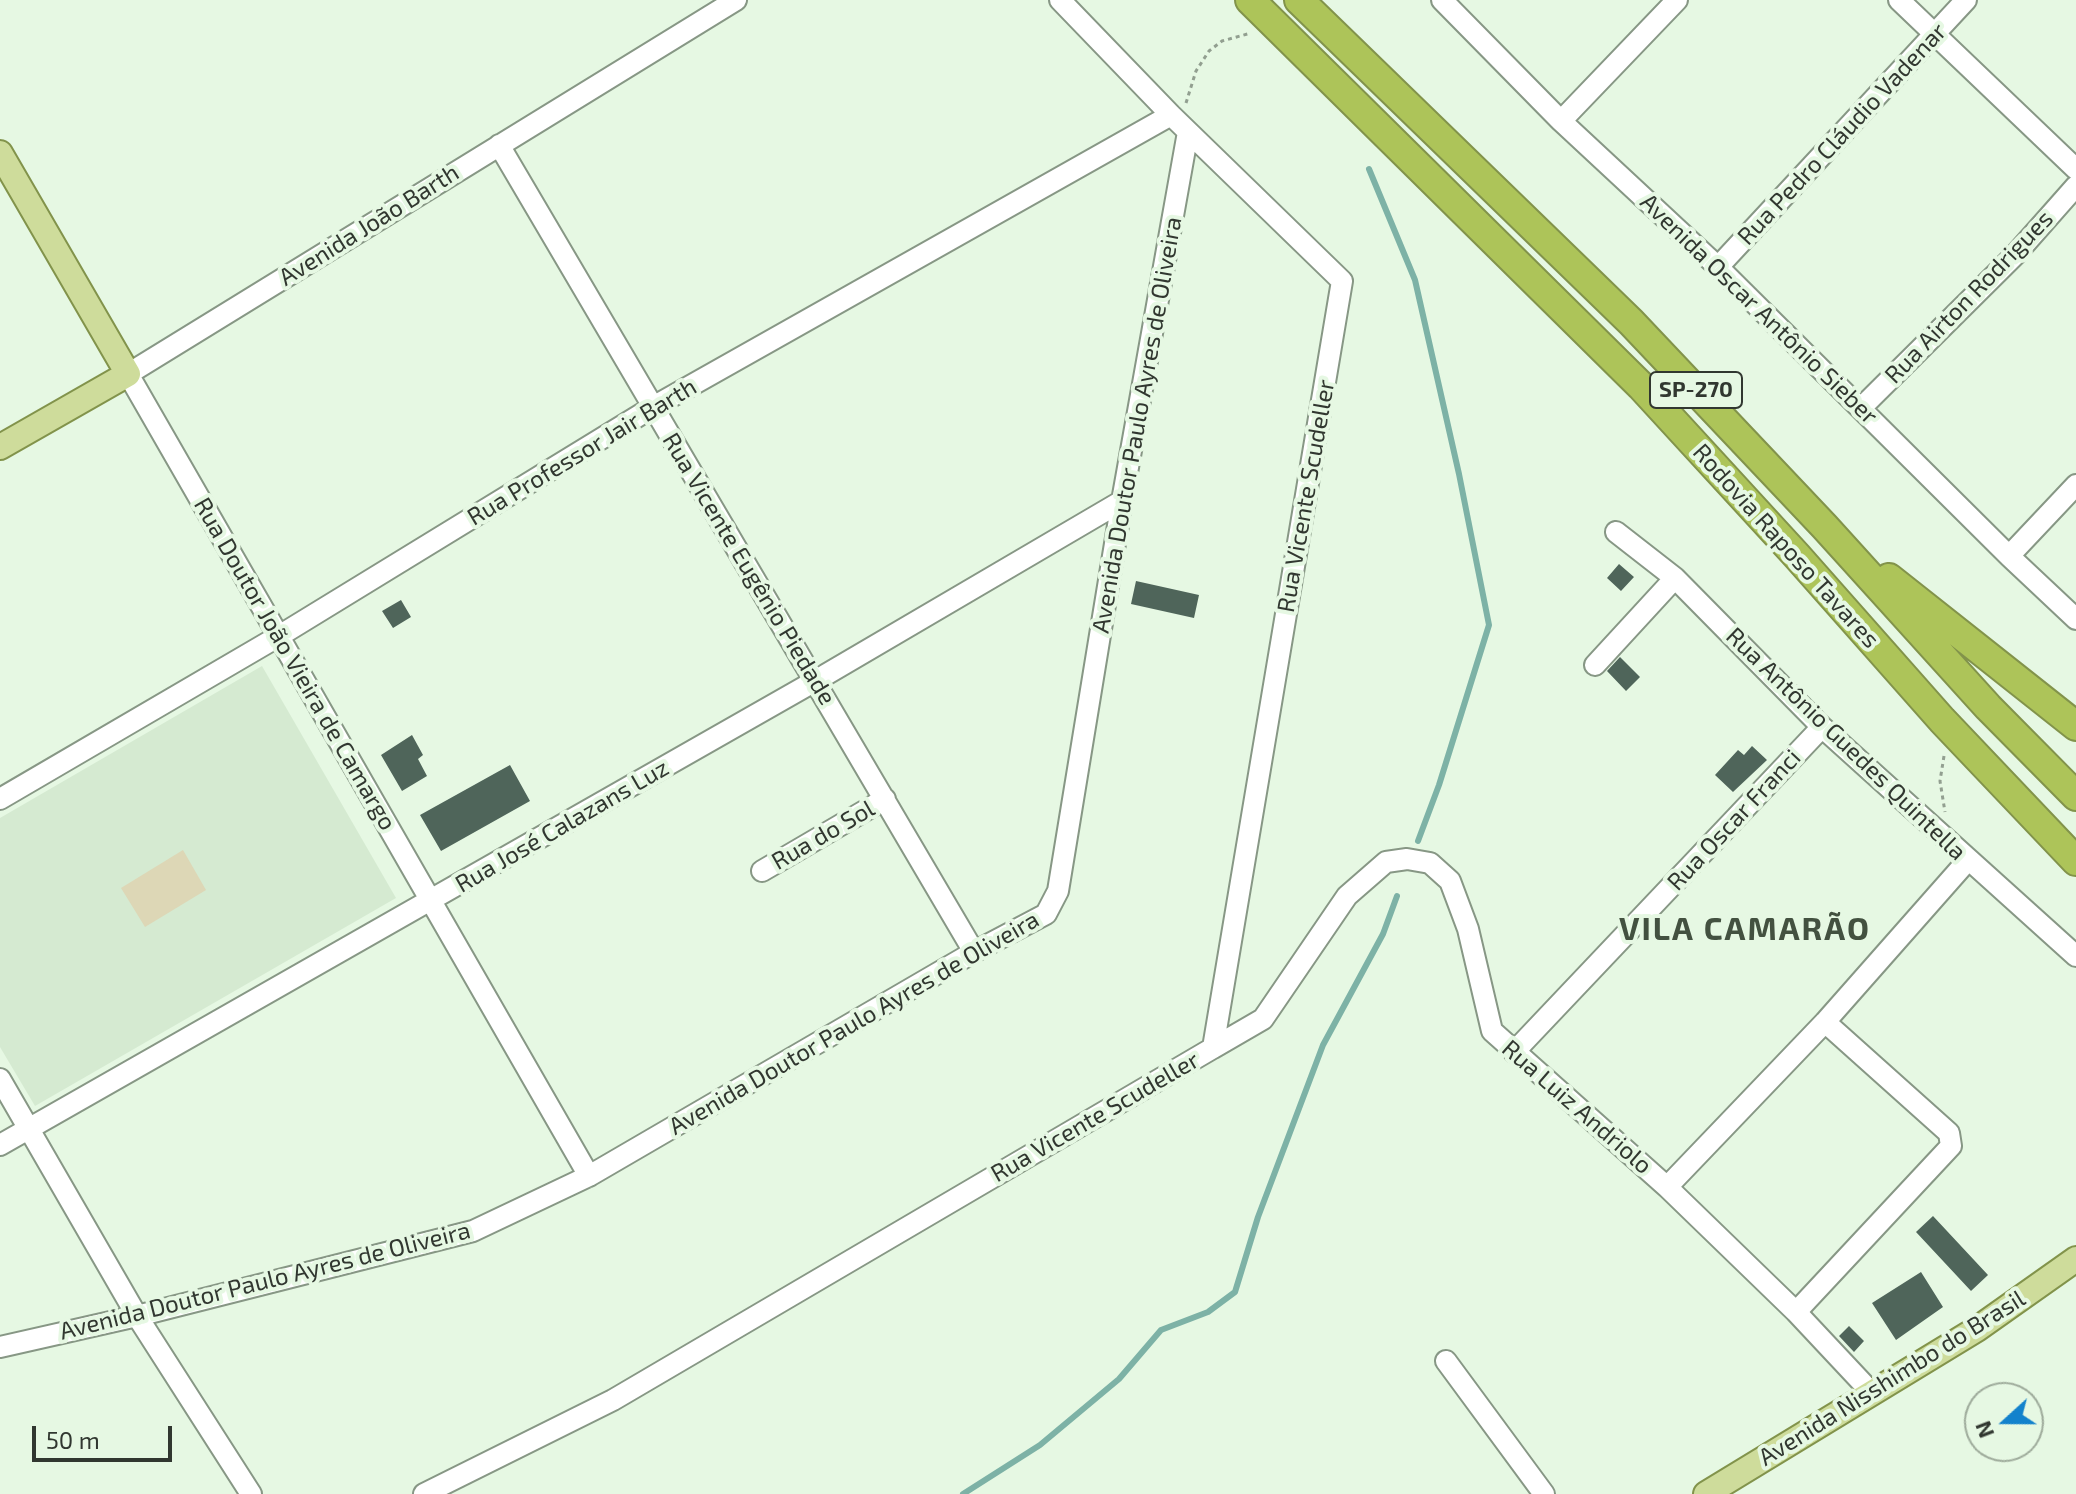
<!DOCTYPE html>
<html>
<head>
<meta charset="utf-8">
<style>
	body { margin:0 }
	#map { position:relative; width:2076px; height:1494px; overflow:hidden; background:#e6f8e3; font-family:"Exo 2",sans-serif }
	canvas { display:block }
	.north { position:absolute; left:1964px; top:1382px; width:80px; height:80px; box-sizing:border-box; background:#e6f8e3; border:2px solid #9eab9b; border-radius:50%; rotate:249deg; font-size:22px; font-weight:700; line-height:32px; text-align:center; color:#313730 }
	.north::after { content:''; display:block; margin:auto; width:28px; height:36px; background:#1382cc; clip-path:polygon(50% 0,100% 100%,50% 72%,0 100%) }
	.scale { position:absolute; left:32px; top:1426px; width:140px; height:36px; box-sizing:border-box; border:4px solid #313730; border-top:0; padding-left:10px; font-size:24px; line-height:28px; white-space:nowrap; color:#313730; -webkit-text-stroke:6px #e6f8e3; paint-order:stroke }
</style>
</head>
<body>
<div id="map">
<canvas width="2076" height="1494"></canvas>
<div class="north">N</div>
<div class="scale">50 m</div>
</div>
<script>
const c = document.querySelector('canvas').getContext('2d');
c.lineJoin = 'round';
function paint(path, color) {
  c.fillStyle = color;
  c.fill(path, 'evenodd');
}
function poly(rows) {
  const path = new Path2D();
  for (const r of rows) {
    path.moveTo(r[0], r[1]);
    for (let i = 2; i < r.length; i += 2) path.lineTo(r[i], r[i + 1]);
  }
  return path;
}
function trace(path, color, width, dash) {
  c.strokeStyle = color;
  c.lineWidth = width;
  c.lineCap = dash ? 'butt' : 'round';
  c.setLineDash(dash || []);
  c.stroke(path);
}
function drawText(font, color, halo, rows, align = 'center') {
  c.font = font + ' "Exo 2",sans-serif';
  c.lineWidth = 8;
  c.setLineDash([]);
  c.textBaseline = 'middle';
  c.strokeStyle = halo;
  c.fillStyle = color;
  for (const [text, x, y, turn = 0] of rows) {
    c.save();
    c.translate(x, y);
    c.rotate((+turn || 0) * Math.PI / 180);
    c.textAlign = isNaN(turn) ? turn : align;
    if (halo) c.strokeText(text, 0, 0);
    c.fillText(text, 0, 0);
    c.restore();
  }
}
const built = poly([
	[262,666,396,898,35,1106,0,1047,0,818]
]);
const green = poly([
	[183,850,206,890,145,927,121,888]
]);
const stream = poly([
	[1369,169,1415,280,1459,474,1489,625,1439,785,1418,841],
	[963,1494,1040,1445,1119,1379,1161,1330,1208,1312,1235,1292,1258,1217,1323,1045,1383,934,1397,896]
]);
const building = poly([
	[1619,564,1634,577,1621,591,1607,578],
	[1136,581,1199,595,1194,618,1131,604],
	[401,600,411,617,393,628,382,611],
	[1620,657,1640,677,1626,691,1607,671],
	[412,735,423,755,418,759,427,776,402,791,381,755],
	[1752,746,1767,760,1733,792,1715,775,1738,750,1744,755],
	[510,765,530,801,441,851,420,815],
	[1933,1216,1988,1275,1971,1291,1916,1232],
	[1921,1272,1943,1307,1896,1340,1872,1303],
	[1849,1326,1864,1341,1854,1352,1839,1336]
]);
const path = poly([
	[1186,103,1196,71,1209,51,1222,41,1251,33],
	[1944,756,1940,781,1945,812]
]);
const minor = poly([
	[1442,0,1561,121,1718,267,2009,556,2076,619],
	[1899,0,2076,169],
	[1561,121,1677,0],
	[499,145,974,952],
	[1718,267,1966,0],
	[1862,407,2015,255,2076,186],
	[1616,532,1675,578,1822,727,2076,956],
	[2009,556,2076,485],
	[1595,665,1675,578],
	[0,799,279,636,653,407,1171,115],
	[762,871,885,799],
	[1213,1048,1263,1019,1347,896,1386,862,1407,859,1430,863,1450,881,1468,929,1492,1031,1667,1187,1796,1312,1871,1392],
	[1514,1052,1822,727],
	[0,1079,137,1316,251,1494],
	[0,1145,815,681,1122,501],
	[589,1176,128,374,736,0],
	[1667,1187,1825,1022,1968,860],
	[1796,1312,1951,1146,1949,1133,1825,1022],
	[0,1347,137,1316,473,1231,589,1176,974,952,1046,914,1058,891,1122,501,1188,132],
	[1446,1361,1544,1494],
	[424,1494,613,1400,1213,1048,1342,281,1171,115,1060,0]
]);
const major = poly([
	[0,153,128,374,0,447],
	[1706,1494,1977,1329,2076,1259]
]);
const highway = poly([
	[1250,0,1641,386,1797,556,1942,720,2076,861],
	[1299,0,1631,322,1825,527,1988,707,2076,796],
	[1889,578,2076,726]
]);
const shields = [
	[1696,390,92]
];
const shieldNames = [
	["SP-270",1696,390]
];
const streetNames = [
	["Rua Pedro Cláudio Vadenar",1842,134,-47],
	["Avenida João Barth",369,225,-32],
	["Rua Airton Rodrigues",1969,297,-46],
	["Avenida Oscar Antônio Sieber",1759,309,44],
	["Avenida Doutor Paulo Ayres de Oliveira",1137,425,-80],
	["Rua Professor Jair Barth",582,452,-31],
	["Rua Vicente Scudeller",1306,496,-80],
	["Rodovia Raposo Tavares",1786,546,48],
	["Rua Vicente Eugênio Piedade",749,569,59],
	["Rua Doutor João Vieira de Camargo",295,664,60],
	["Rua Antônio Guedes Quintella",1846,744,44],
	["Rua Oscar Franci",1734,820,-47],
	["Rua José Calazans Luz",562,826,-30],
	["Rua do Sol",823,835,-30],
	["Avenida Doutor Paulo Ayres de Oliveira",854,1023,-30],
	["Rua Luiz Andriolo",1577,1107,41],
	["Rua Vicente Scudeller",1095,1117,-30],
	["Avenida Doutor Paulo Ayres de Oliveira",265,1281,-14],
	["Avenida Nisshimbo do Brasil",1892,1378,-32]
];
const districtNames = [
	["VILA CAMARÃO",1745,929]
];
paint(built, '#d5ead1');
paint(green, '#ddd7b6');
trace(stream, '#7db2a6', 6);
paint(building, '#4f655a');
trace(minor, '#879785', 24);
trace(major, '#82934b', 28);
trace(highway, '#82934b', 32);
trace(path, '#929f90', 3, [4, 4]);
trace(minor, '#fff', 20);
trace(major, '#cedc9b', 24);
trace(highway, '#adc459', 28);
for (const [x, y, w] of shields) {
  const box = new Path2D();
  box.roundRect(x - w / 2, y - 18, w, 36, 6);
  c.fillStyle = '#e6f8e3';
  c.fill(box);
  trace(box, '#313730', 2);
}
drawText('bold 22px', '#313730', null, shieldNames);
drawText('24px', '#313730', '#e6f8e3', streetNames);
c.letterSpacing = '2px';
drawText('bold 32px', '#435140', '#e6f8e3', districtNames);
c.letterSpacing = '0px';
</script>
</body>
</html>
